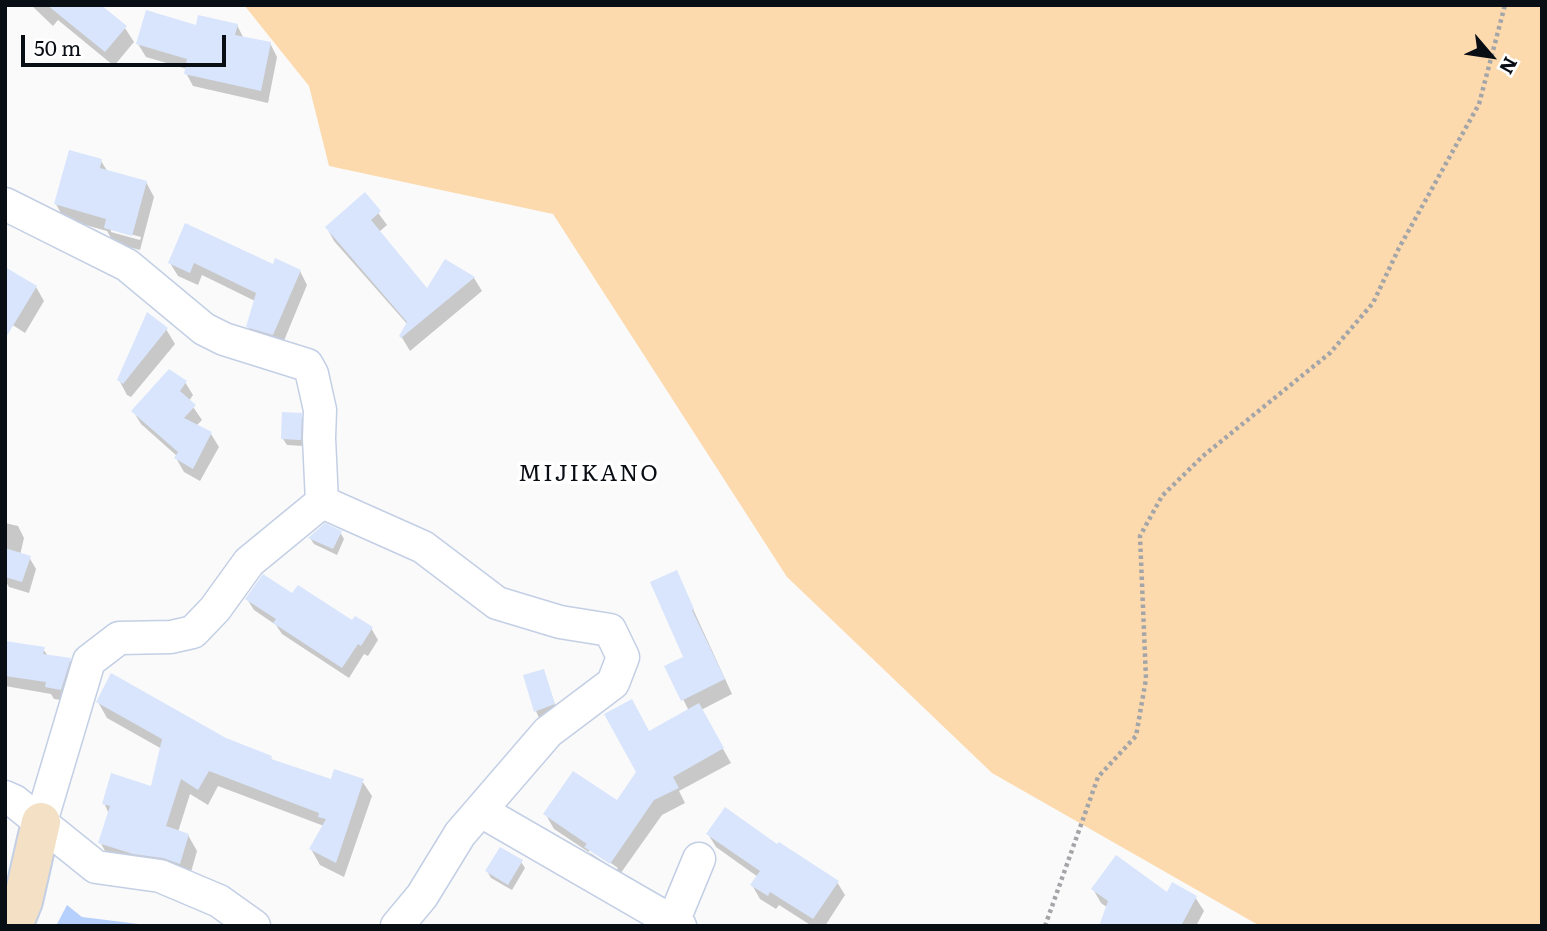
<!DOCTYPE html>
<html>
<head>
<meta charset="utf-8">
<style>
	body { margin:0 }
	#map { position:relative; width:1547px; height:931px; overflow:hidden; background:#fafafa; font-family:Literata,serif }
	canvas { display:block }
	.frame { position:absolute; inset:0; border:7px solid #090d14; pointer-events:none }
	.north { position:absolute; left:1456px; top:21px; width:70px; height:70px; -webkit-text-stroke:5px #fff; paint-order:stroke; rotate:119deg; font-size:19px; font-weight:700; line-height:28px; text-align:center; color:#090d14 }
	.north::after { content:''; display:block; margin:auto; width:24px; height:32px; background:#090d14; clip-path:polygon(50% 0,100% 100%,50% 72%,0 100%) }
	.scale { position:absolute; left:21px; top:35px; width:205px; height:32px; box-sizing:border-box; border:4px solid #090d14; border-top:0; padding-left:9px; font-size:21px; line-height:24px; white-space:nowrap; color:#090d14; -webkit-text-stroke:5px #fff; paint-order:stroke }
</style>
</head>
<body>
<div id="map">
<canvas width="1547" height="931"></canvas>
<div class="frame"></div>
<div class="north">N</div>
<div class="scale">50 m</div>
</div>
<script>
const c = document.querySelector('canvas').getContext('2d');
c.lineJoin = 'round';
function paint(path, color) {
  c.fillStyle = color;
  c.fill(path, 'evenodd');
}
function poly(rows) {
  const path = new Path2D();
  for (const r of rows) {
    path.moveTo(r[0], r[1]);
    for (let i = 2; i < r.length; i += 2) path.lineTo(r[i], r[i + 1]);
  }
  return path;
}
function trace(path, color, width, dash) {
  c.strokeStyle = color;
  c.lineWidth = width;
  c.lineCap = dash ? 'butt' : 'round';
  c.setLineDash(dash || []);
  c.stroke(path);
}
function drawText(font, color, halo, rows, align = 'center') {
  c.font = font + ' Literata,serif';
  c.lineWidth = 7;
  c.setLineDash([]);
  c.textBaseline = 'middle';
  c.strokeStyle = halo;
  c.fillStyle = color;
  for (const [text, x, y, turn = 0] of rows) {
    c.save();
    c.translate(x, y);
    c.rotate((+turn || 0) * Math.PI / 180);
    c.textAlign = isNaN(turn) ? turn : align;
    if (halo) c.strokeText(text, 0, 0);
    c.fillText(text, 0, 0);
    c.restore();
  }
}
const green = poly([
	[244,5,1542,5,1542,926,1260,926,992,773,787,577,553,214,329,166,309,86]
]);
const water = poly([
	[67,905,82,917,155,926,56,926]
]);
const shadow = poly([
	[31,5,82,5,125,28,134,42,114,66,58,20,53,26],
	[237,25,244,39,270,43,277,57,268,103,193,86,186,73,187,69,146,57,138,44,197,27],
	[101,161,108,172,146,182,154,197,140,250,114,243,107,231,64,219,56,204],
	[111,229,141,237,140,240,111,232],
	[365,195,387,225,379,232,428,291,446,261,474,278,482,291,410,351,401,336,408,325,334,241,327,228],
	[186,226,273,266,300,271,307,285,281,348,255,340,248,326,255,301,202,275,198,285,178,276,170,263],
	[36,287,44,301,25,333,5,320],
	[166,329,175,344,131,397,127,395,119,380],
	[185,382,193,395,189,401,202,420,196,426,211,434,219,447,200,481,184,472,176,458,177,456,141,424,133,411],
	[300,415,304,421,304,446,287,445,283,439],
	[5,523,18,526,24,538,20,555,29,557,36,569,29,593,9,587,5,580],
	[340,532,344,539,337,555,314,544,310,538],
	[676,572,732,694,701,710,731,763,679,791,685,803,662,815,618,877,595,861,590,853,554,829,546,815,617,803,638,773,649,733,689,711,667,667,686,657],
	[589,848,618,868,616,870,589,852],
	[293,596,353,623,371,628,378,640,368,656,364,654,349,678,282,634,276,625,254,610,247,599],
	[5,643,43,649,48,656,70,660,77,672,68,701,54,699,51,694,5,686],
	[544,671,557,711,539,718,536,711],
	[98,702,226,740,271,758,273,761,332,782,362,781,372,796,344,877,320,865,311,849,324,826,218,786,208,805,190,794,178,832,188,835,197,851,189,879,109,858,100,842,109,814,104,803,152,788,162,749,107,718],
	[708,834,778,846,837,882,845,895,825,926,812,926,779,905,776,909,760,899,752,885,758,877,716,847],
	[521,862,525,868,512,890,491,878,487,871],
	[1093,889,1195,897,1204,911,1196,926,1101,926,1108,908,1101,903]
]);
const building = poly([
	[47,5,101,5,127,26,105,52],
	[146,10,196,25,198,15,238,24,235,35,271,42,261,91,184,74,187,59,136,44],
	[69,150,102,159,100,168,147,181,132,236,104,228,106,219,54,204],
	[365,192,381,211,371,220,427,288,445,259,475,277,401,338,399,336,407,322,325,227],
	[185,223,273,264,275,258,301,270,273,335,246,327,256,293,194,263,190,273,168,263],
	[5,267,37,286,5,339],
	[147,312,168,328,123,384,117,380],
	[169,369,187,381,180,391,196,405,184,418,212,432,193,469,174,458,178,452,131,411],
	[282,412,302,413,301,440,281,439],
	[325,523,342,531,333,549,308,538],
	[5,548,31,556,22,582,5,577],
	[677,570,694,609,692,610,725,679,681,701,664,666,683,657,650,582],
	[263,574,292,593,298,585,352,620,355,616,373,627,361,646,358,644,342,668,273,623,276,619,245,599],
	[5,641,45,647,43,654,71,658,61,690,45,687,46,682,5,676],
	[544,669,555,704,534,712,523,675],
	[111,673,226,738,272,756,271,759,331,779,334,769,364,779,336,863,309,849,326,819,318,817,319,813,209,771,198,790,181,779,166,826,189,834,180,864,163,858,133,854,98,843,110,806,102,804,111,773,151,786,162,739,96,702],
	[632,699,649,731,699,703,724,748,673,777,679,788,654,800,610,864,584,847,587,844,543,814,573,771,617,800,636,772,604,714],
	[725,807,777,844,779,842,839,881,813,919,770,892,768,896,750,885,760,871,706,834],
	[500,847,523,860,508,885,485,871],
	[1116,855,1167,892,1172,882,1197,896,1181,926,1099,926,1108,901,1091,889]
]);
const path = poly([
	[1045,926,1098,777,1136,736,1146,679,1140,536,1162,496,1203,456,1330,353,1373,303,1399,248,1479,104,1505,5]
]);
const street = poly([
	[5,204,127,265,204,329,224,339,307,365,312,374,320,410,319,438,322,502],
	[322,502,423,547,497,603,560,622,610,630,623,657,613,683,548,732,460,834,422,896,397,926],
	[5,797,14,801,96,867,160,876,219,901,254,926],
	[481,811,680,926],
	[41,822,89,661,119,638,171,637,193,632,215,609,249,562,322,502],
	[673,922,699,859]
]);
const secondary = poly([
	[13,926,23,901,41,822]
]);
const quarterNames = [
	["MIJIKANO",589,474]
];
paint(green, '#fddaae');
paint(water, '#b6d0fe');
paint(shadow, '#0003');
paint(building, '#d8e5fc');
trace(street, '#c3cfe5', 35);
trace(secondary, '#c3cfe5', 42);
trace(path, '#a4a5a8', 4.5, [3.5, 3.5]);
trace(street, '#fff', 32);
trace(secondary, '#f4e0c4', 38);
c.letterSpacing = '2px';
drawText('23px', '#090d14', '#fff', quarterNames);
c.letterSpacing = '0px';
</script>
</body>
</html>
